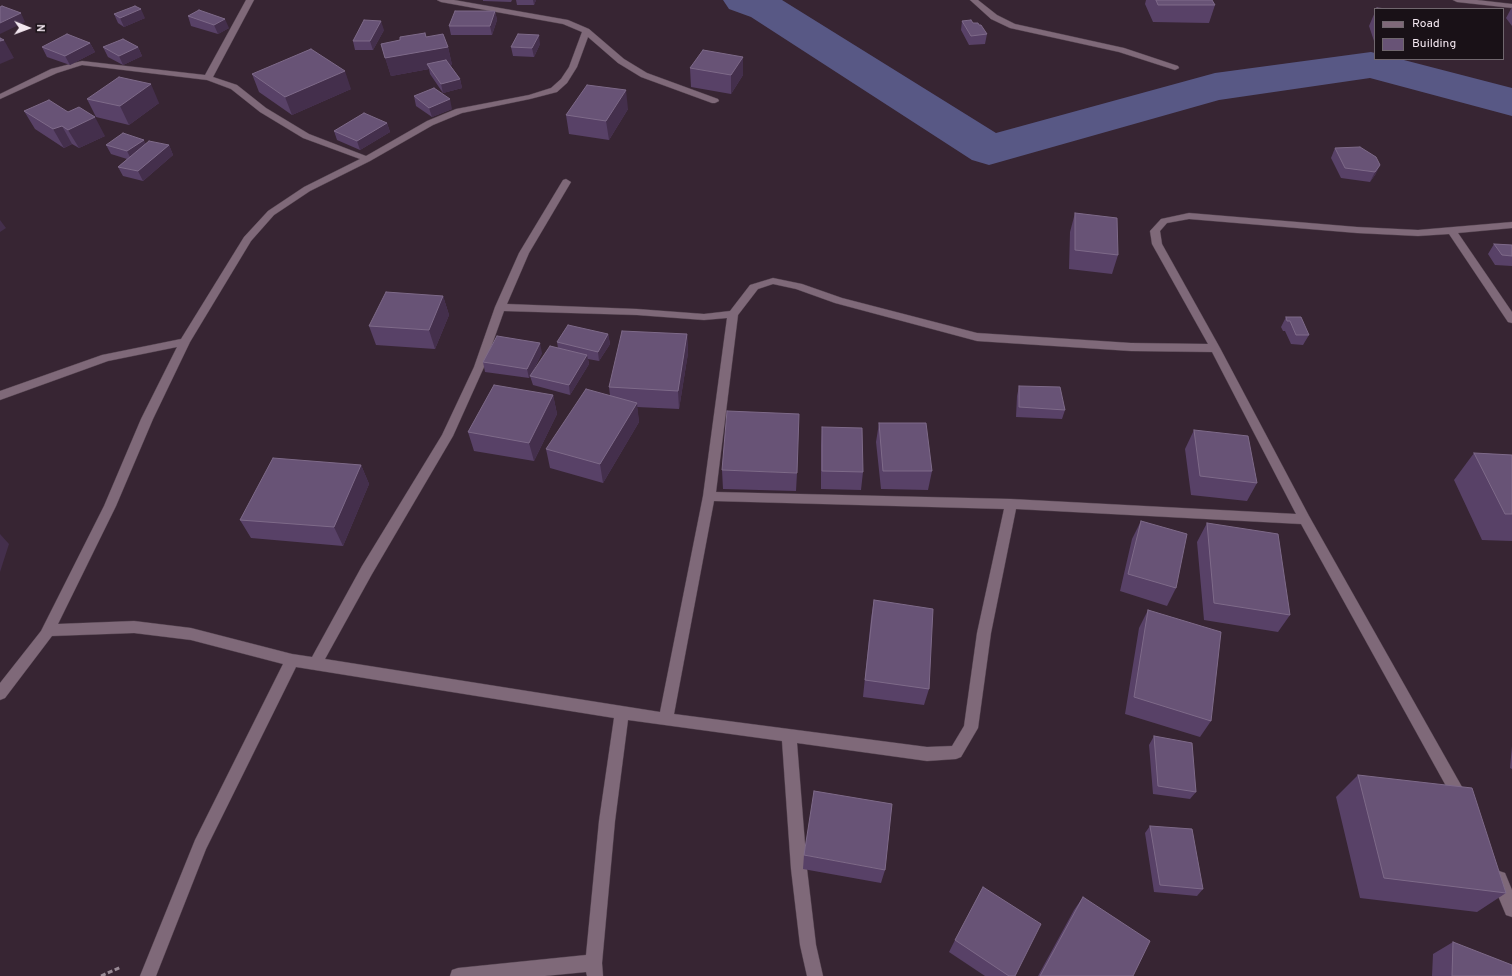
<!DOCTYPE html>
<html>
<head>
<meta charset="utf-8">
<style>
	body { margin:0 }
	#map { position:relative; width:1512px; height:976px; overflow:hidden; background:#372533; font-family:Overpass,sans-serif }
	canvas { display:block }
	.legend { position:absolute; left:1374px; top:8px; width:130px; height:52px; box-sizing:border-box; background:#191117; border:1px solid #70676e; margin:0; padding:5px 7px; list-style:none; font-size:12px; color:#f3e7f0 }
	.legend li { display:flex; align-items:center; gap:8px; height:20px }
	.legend b { width:20px; border:1px solid #70676e }
	.north { position:absolute; left:8px; top:8px; width:40px; height:40px; -webkit-text-stroke:3px #191117; paint-order:stroke; rotate:91deg; font-size:11px; font-weight:700; line-height:16px; text-align:center; color:#f3e7f0 }
	.north::after { content:''; display:block; margin:auto; width:14px; height:18px; background:#f3e7f0; clip-path:polygon(50% 0,100% 100%,50% 72%,0 100%) }
</style>
</head>
<body>
<div id="map">
<canvas width="1512" height="976"></canvas>
<ul class="legend">
<li><b style="height:5px;background:#7f6979"></b>Road</li>
<li><b style="height:11px;background:#685376"></b>Building</li>
</ul>
<div class="north">N</div>
</div>
<script>
const c = document.querySelector('canvas').getContext('2d');
c.lineJoin = 'round';
function poly(rows) {
  const path = new Path2D();
  for (const r of rows) {
    path.moveTo(r[0], r[1]);
    for (let i = 2; i < r.length; i += 2) path.lineTo(r[i], r[i + 1]);
  }
  return path;
}
function paint(path, color) {
  c.fillStyle = color;
  c.fill(path, 'evenodd');
}
function trace(path, color, width, dash) {
  c.strokeStyle = color;
  c.lineWidth = width;
  c.lineCap = dash ? 'butt' : 'round';
  c.setLineDash(dash || []);
  c.stroke(path);
}
const river = poly([
	[723,0,782,0,996,133,1215,73,1371,52,1375,53,1375,59,1400,59,1512,88,1512,116,1370,78,1219,100,989,165,972,160,751,17,729,9,723,0]
]);
const path = poly([
	[101,976,121,967]
]);
const minor = poly([
	[246,0,254,0,213,77,237,85,266,108,309,134,366,156,427,121,456,109,529,95,551,88,561,79,569,67,582,32,563,24,441,2,437,0,454,0,568,20,589,29,624,59,647,73,718,99,719,101,715,103,712,103,641,77,618,63,588,37,577,67,567,83,557,92,530,99,462,113,433,125,370,161,310,191,274,215,251,241,190,342,153,419,116,506,58,624,134,621,191,628,292,654,312,657,362,566,442,435,474,367,495,307,519,253,563,180,566,179,571,182,529,253,507,304,637,309,704,314,730,311,750,285,773,278,802,284,842,298,977,333,1131,343,1208,344,1152,244,1150,231,1161,219,1189,213,1357,227,1418,230,1512,222,1512,228,1458,233,1512,312,1512,323,1508,322,1449,234,1418,236,1357,233,1189,219,1167,223,1160,231,1162,244,1220,348,1309,516,1466,794,1468,799,1466,804,1461,806,1456,804,1301,524,1016,509,991,633,978,728,961,757,956,759,927,761,797,743,807,869,816,945,823,976,807,976,800,945,791,869,782,741,628,720,615,821,602,963,603,976,587,976,586,972,545,976,450,976,452,970,458,968,586,955,599,821,614,718,296,667,206,849,156,976,140,976,195,840,283,664,191,640,134,633,52,636,5,698,0,700,0,683,41,631,104,506,141,419,177,347,108,361,0,400,0,391,102,355,181,339,244,237,268,211,304,187,360,159,303,138,260,112,231,89,207,80,82,65,57,73,0,99,0,94,51,69,82,61,205,75,246,0],
	[773,284,796,289,835,303,977,341,1131,351,1212,352,1296,514,1011,499,716,492,738,315,758,289,773,284],
	[504,311,637,315,704,320,727,318,703,496,660,712,325,659,372,574,453,436,484,367,504,311],
	[714,501,1004,509,977,633,964,726,952,746,927,747,674,714,714,501],
	[970,0,978,0,997,15,1015,24,1124,48,1178,66,1179,68,1175,70,1119,52,1010,28,991,19,970,0],
	[1453,0,1477,0,1512,4,1512,8,1457,2,1453,0],
	[1499,871,1505,873,1512,890,1512,917,1506,915,1491,879,1493,873,1499,871]
]);
const wall = poly([
	[483,0,512,0,511,2,483,1],
	[516,0,536,0,534,5,517,5],
	[1146,0,1212,0,1215,5,1209,23,1153,22,1145,4],
	[1512,7,1512,26,1506,18],
	[495,11,497,20,492,35,451,35,449,26],
	[1375,12,1375,42,1374,41,1369,26],
	[114,14,145,18,124,27,118,23],
	[188,16,229,28,218,34,191,26],
	[962,21,973,23,979,25,987,34,985,44,969,45,961,30],
	[384,30,373,50,355,50,353,41],
	[426,37,448,47,452,65,450,65,460,79,462,88,443,93,430,74,429,69,391,76,381,44],
	[90,43,95,52,70,65,47,57,42,47],
	[540,44,534,57,513,56,511,47],
	[103,47,138,47,142,56,123,65,108,57],
	[690,68,743,75,731,94,691,87],
	[252,74,351,89,292,115,259,92],
	[414,96,452,109,432,117,416,106],
	[87,99,159,103,129,125,96,117],
	[628,109,609,140,569,134,566,115],
	[24,111,105,136,79,148,72,144,64,148,35,129],
	[387,123,390,132,360,150,337,140,334,131],
	[146,144,169,145,173,155,143,181,123,176,118,167,127,159,111,154,106,145],
	[1335,148,1380,165,1375,175,1370,182,1341,178,1331,158],
	[1075,213,1118,255,1112,274,1069,269,1070,232],
	[1494,244,1512,245,1512,266,1495,265,1488,254],
	[443,296,449,315,435,349,376,345,369,326],
	[1286,317,1309,335,1303,345,1291,344,1285,331,1283,331,1281,327],
	[608,334,610,344,599,361,588,359,589,364,570,395,533,385,530,376,529,378,485,372,483,362,542,353,531,375,558,348,557,342],
	[687,334,688,353,679,409,637,407,639,422,603,483,550,468,546,449,610,396,609,387],
	[1019,386,1065,410,1062,419,1016,417,1017,396],
	[553,395,557,414,534,461,474,451,468,432],
	[879,423,932,471,928,490,881,489,876,442],
	[822,427,863,472,861,490,821,489,821,445],
	[1194,430,1257,483,1247,501,1191,495,1185,449],
	[1474,453,1512,455,1512,541,1482,540,1454,480],
	[361,465,369,484,343,546,251,538,240,520],
	[722,470,797,473,796,491,723,489],
	[1141,521,1176,588,1167,606,1120,591,1132,539],
	[1207,523,1290,615,1278,632,1204,620,1197,542],
	[874,600,929,689,924,705,863,697,871,618],
	[1148,610,1211,721,1200,737,1125,714,1139,628],
	[1154,736,1196,792,1190,799,1153,794,1149,745],
	[1512,746,1512,769,1510,768],
	[1358,775,1506,893,1477,912,1360,898,1336,797],
	[1150,826,1203,889,1197,896,1154,892,1145,833],
	[804,855,885,870,881,883,803,869],
	[1083,897,1133,976,1038,976,1074,910],
	[955,940,1015,976,985,976,949,952],
	[1453,942,1512,976,1432,976,1433,954]
]);
const shadedWall = poly([
	[533,0,536,0,534,5],
	[141,9,145,18,124,27,120,18],
	[495,11,497,20,492,35,490,26],
	[21,13,25,22,0,34,0,23],
	[225,19,229,28,218,34,214,25],
	[381,21,384,30,373,50,370,41],
	[539,35,540,44,534,57,532,48],
	[4,40,14,58,0,64,0,41],
	[90,43,95,52,70,65,65,56],
	[138,47,142,56,123,65,119,56],
	[448,47,452,65,431,69,427,64,429,69,391,76,385,58],
	[743,57,743,75,731,94,731,75],
	[345,71,351,89,292,115,285,97],
	[460,79,462,88,443,93,441,84],
	[151,84,159,103,129,125,120,106],
	[626,90,628,109,609,140,606,121],
	[450,99,452,109,432,117,429,108],
	[95,117,105,136,79,148,68,130],
	[387,123,390,132,360,150,357,141],
	[62,126,72,144,64,148,53,129],
	[144,140,148,149,132,161,127,151],
	[169,145,173,155,143,181,138,171],
	[1380,165,1375,175,1370,182,1375,172],
	[0,220,6,228,0,232],
	[443,296,449,315,435,349,429,330],
	[608,334,610,344,599,361,598,352],
	[687,334,688,353,679,409,678,391],
	[540,343,542,353,529,378,527,369],
	[587,355,589,364,570,395,569,385],
	[553,395,557,414,534,461,529,443],
	[637,403,639,422,603,483,600,464],
	[361,465,369,484,343,546,334,527],
	[0,534,9,544,0,572]
]);
const building = poly([
	[1156,0,1212,0,1215,5,1158,5,1156,0],
	[2,6,21,13,0,23,0,7,2,6],
	[135,6,141,9,120,18,114,14,135,6],
	[1377,8,1387,9,1377,9,1377,8],
	[199,10,225,19,214,25,188,16,199,10],
	[455,11,495,11,490,26,449,26,455,11],
	[364,20,381,21,370,41,353,41,364,20],
	[971,20,973,23,978,23,979,25,981,25,987,34,971,36,962,21,971,20],
	[425,33,426,37,443,34,448,47,385,58,381,44,400,40,400,37,425,33],
	[67,34,90,43,65,56,42,47,67,34],
	[518,34,539,35,532,48,511,47,518,34],
	[0,38,4,40,0,41,0,38],
	[123,39,138,47,119,56,103,47,123,39],
	[311,49,345,71,285,97,252,74,311,49],
	[703,50,743,57,731,75,690,68,703,50],
	[446,60,460,79,441,84,427,64,446,60],
	[119,77,151,84,120,106,87,99,119,77],
	[587,85,626,90,606,121,566,115,587,85],
	[434,88,450,99,429,108,414,96,434,88],
	[49,100,68,112,79,107,95,117,68,130,62,126,53,129,24,111,49,100],
	[364,113,387,123,357,141,334,131,364,113],
	[123,133,144,140,127,151,106,145,123,133],
	[149,141,169,145,138,171,118,167,149,141],
	[1360,147,1376,157,1380,165,1375,172,1345,168,1335,148,1360,147],
	[1075,213,1117,218,1118,255,1075,250,1075,213],
	[1494,244,1512,245,1512,256,1502,255,1494,244],
	[386,292,443,296,429,330,369,326,386,292],
	[1286,317,1301,317,1309,335,1296,335,1290,321,1287,321,1286,317],
	[568,325,608,334,598,352,557,342,568,325],
	[622,331,687,334,678,391,609,387,622,331],
	[497,336,540,343,527,369,483,362,497,336],
	[550,346,587,355,569,385,530,376,550,346],
	[494,385,553,395,529,443,468,432,494,385],
	[1019,386,1060,387,1065,410,1019,407,1019,386],
	[586,389,637,403,600,464,546,449,586,389],
	[727,411,799,414,797,473,722,470,727,411],
	[879,423,926,423,932,471,883,471,879,423],
	[822,427,862,428,863,472,822,471,822,427],
	[1194,430,1248,436,1257,483,1200,476,1194,430],
	[1474,453,1512,455,1512,514,1505,514,1474,453],
	[273,458,361,465,334,527,240,520,273,458],
	[1141,521,1187,534,1176,588,1128,574,1141,521],
	[1207,523,1278,534,1290,615,1214,603,1207,523],
	[874,600,933,609,929,689,865,680,874,600],
	[1148,610,1221,632,1211,721,1134,697,1148,610],
	[1154,736,1192,743,1196,792,1158,786,1154,736],
	[1358,775,1472,788,1506,893,1384,878,1358,775],
	[814,791,892,804,885,870,804,855,814,791],
	[1150,826,1192,829,1203,889,1160,885,1150,826],
	[983,887,1041,924,1015,976,1009,976,955,940,983,887],
	[1083,897,1150,941,1133,976,1040,976,1083,897],
	[1453,942,1512,965,1512,976,1452,976,1453,942]
]);
paint(river, '#585885');
trace(minor, '#51414d', 1);
trace(path, '#998a95', 3, [5, 2.5]);
paint(minor, '#7f6979');
paint(wall, '#584167');
paint(shadedWall, '#442f4c');
paint(building, '#685376');
trace(building, '#7e6a89', 1);
</script>
</body>
</html>
